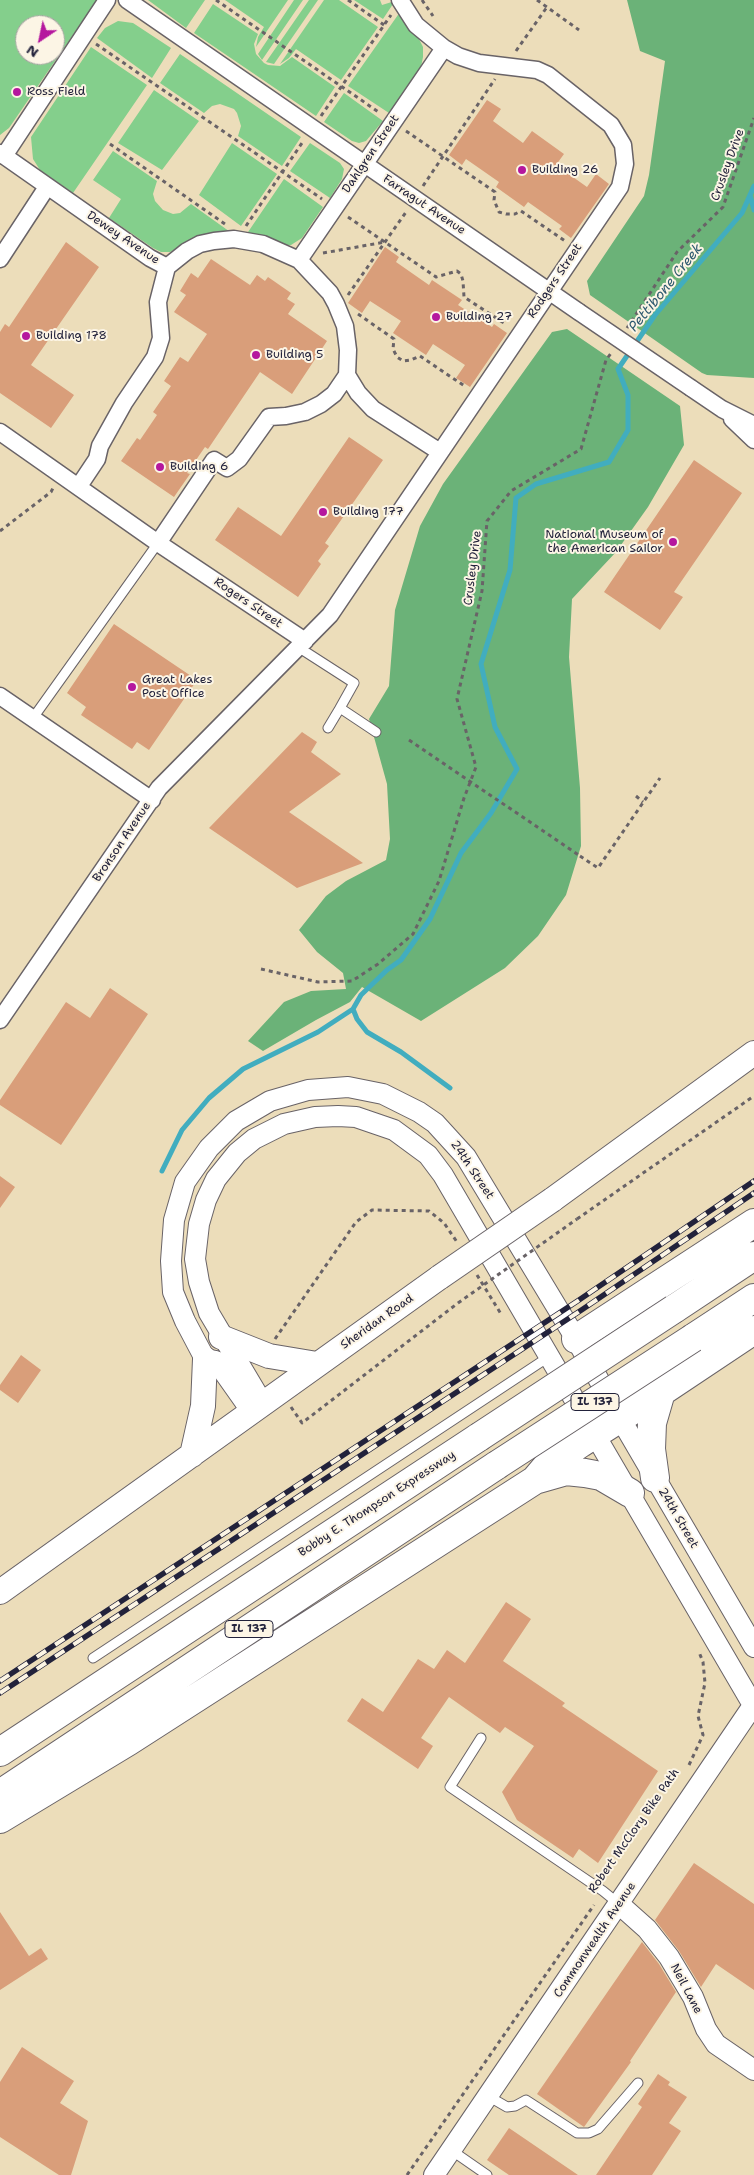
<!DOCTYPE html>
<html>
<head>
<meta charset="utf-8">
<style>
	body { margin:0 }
	#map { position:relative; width:754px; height:2175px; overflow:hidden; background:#ecddba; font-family:"Shantell Sans",sans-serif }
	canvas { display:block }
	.north { position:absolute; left:15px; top:15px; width:50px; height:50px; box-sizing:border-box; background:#fcf5e5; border:1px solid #a5a1a1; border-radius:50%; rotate:214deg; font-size:14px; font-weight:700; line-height:20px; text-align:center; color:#22223b }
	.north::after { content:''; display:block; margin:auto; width:18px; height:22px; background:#b5179e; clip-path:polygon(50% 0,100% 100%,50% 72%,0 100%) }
</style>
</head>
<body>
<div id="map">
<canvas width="754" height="2175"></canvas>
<div class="north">N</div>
</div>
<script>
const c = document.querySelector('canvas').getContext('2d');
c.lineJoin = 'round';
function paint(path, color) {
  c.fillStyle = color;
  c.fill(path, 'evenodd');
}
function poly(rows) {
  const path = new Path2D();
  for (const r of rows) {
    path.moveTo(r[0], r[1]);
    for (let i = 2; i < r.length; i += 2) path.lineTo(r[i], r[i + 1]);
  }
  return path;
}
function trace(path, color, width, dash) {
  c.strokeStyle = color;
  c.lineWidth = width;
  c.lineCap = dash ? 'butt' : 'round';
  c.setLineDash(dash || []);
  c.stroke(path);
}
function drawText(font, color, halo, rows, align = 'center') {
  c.font = font + ' "Shantell Sans",sans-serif';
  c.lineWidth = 4;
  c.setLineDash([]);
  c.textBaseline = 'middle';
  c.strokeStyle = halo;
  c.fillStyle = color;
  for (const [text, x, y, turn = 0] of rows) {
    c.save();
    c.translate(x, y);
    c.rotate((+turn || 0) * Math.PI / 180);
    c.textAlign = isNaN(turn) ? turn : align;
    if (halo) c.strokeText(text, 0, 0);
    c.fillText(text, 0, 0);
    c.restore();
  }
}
const green = poly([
	[0,0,97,0,9,128,0,135],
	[25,25,55,25,55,55,25,55],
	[148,0,205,0,186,28],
	[225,0,288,0,256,47,258,37,264,27],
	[294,0,303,0,262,60,258,54],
	[309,0,318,0,274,64,266,62],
	[324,0,339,0,378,27,341,80,296,49,289,58,280,64],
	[354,0,380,0,382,5,395,1,383,19],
	[213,4,258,34,254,44,256,54,264,63,268,65,280,66,292,57,335,87,316,116,194,33],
	[400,12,419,39,423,47,423,57,421,67,389,113,348,86],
	[118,21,133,23,171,48,152,78,97,38,105,28],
	[91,47,147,85,73,193,40,170,33,159,31,137],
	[180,54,301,137,282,166,238,136,241,126,237,113,234,109,220,104,212,106,204,113,160,83],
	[154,90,199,121,162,170,118,143],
	[344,93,383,121,366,141,359,143,352,141,324,122],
	[232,143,277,174,241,226,199,195],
	[310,143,340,163,344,169,342,179,330,198,290,171],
	[113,151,157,181,153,194,155,201,163,210,173,214,180,213,191,204,233,234,191,241,170,252,161,252,153,248,109,218,121,199,93,180],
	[284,179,323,207,302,238,291,245,284,245,246,235]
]);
const forest = poly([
	[627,0,754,0,754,378,707,375,702,373,590,295,587,281,644,196,649,175,665,61,640,51],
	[567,329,680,406,684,445,648,507,616,552,572,599,569,657,580,788,581,846,566,895,538,936,505,968,421,1021,362,987,350,1002,316,1020,263,1051,248,1041,284,1002,311,991,346,989,343,973,317,952,299,930,326,896,346,881,386,860,390,839,387,784,369,719,389,686,395,610,420,526,443,484,552,332]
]);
const stream = poly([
	[750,195,754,210],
	[353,1009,357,1019,367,1032,401,1052,450,1088],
	[162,1171,182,1130,209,1098,243,1069,318,1032,353,1009,361,995,387,970,401,960,430,919,461,853,491,813,517,769,495,727,481,664,510,570,516,498,536,484,609,462,628,430,628,395,618,369,655,315,742,213,754,186]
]);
const building = poly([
	[487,100,501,109,493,121,523,143,532,131,564,154,556,165,587,187,596,174,609,184,571,238,559,229,562,226,528,202,524,207,496,187,499,182,466,159,462,165,449,155],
	[66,242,99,267,31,365,74,395,51,428,0,393,0,332,5,324,9,327],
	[385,247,399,257,396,262,429,285,432,280,462,300,458,305,492,327,494,324,507,333,470,387,456,378,465,365,433,344,426,355,393,333,401,321,370,301,362,313,348,303],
	[211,259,250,285,257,275,265,281,268,277,291,293,287,299,295,304,288,314,327,341,292,394,260,372,208,449,205,447,187,473,190,474,174,497,121,461,137,438,140,440,157,415,153,412,171,386,164,381,180,357,188,362,207,334,174,312,186,295,180,291,191,273,198,278],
	[349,437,383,460,325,543,329,546,318,561,321,564,298,597,215,540,238,507,281,536],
	[694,460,742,493,674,592,683,597,660,630,604,592],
	[114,624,197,680,149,750,137,742,132,749,81,715,86,707,67,693],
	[302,732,317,742,311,752,341,774,289,812,363,863,297,888,209,828],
	[110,988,148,1014,61,1145,0,1105,0,1100,66,1002,90,1018],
	[0,1176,15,1187,0,1208],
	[21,1355,41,1370,18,1403,0,1390,0,1385],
	[506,1602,531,1619,503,1661,565,1703,562,1706,658,1771,598,1863,579,1849,573,1858,517,1820,502,1792,534,1746,505,1727,500,1733,449,1697,421,1738,433,1746,418,1769,347,1721,362,1698,383,1712,418,1659,434,1669,447,1650,465,1663],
	[694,1863,754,1904,754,1990,716,1964,701,1987,679,1951,655,1920],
	[0,1912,29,1956,41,1948,48,1959,0,1990],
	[642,1942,659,1964,676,1992,630,2061,631,2062,584,2127,537,2094],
	[22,2047,74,2081,60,2103,88,2121,71,2175,59,2175,0,2137,0,2082],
	[658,2074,670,2082,668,2085,687,2097,669,2123,681,2131,652,2175,596,2175,642,2107,638,2104],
	[509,2128,578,2175,509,2175,487,2160]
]);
const path = poly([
	[216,0,380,113],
	[348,0,384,25],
	[422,0,433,16],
	[537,0,579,30],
	[96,44,322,199],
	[516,51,547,7],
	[321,116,391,15],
	[406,131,495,192,494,200,499,212,506,214,515,214,521,211,565,241],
	[110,144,225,224],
	[423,186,495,79],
	[348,217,436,277,457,271,461,274,463,281,464,297,507,325],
	[246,226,304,140],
	[323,253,385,242],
	[348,295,406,212],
	[358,314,394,339,393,349,397,357,403,361,411,360,420,356,466,387],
	[627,328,677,252,723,207,754,118],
	[0,531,51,492,53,488],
	[636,796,643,802],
	[580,856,598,868,660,778],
	[261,969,318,982,352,981,378,964,413,934,439,881,464,798,476,767,457,699,482,591,487,521,511,491,581,449,606,360,612,352],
	[577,1219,754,1096],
	[477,1275,501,1314],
	[275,1339,356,1222,372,1210,429,1211,444,1223,457,1242],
	[291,1407,302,1423,458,1303],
	[689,1765,703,1735,698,1716,705,1683,703,1662,699,1652],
	[407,2175,594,1905]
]);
const service = poly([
	[298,647,354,683,340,708,376,732],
	[33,718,158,543],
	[328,728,340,708],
	[93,1658,550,1356],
	[481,1738,450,1787,603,1891,619,1904],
	[488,2096,507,2107,515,2106,526,2100,577,2133,589,2133,598,2129,638,2083],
	[451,2150,487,2175]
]);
const minor = poly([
	[127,0,579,312],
	[0,153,150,258,167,267],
	[4,156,107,0],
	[0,259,47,187],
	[299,260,444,48],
	[691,388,722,409,754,425],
	[732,419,754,440],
	[0,432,158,543,305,641],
	[79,486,97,459,100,446,124,403,155,357,161,338,158,302,167,267,187,251,200,244,214,241,234,239,263,244,299,260,330,293,336,304,345,326,348,350,347,375,358,393,373,409,440,452],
	[158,543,214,460,227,468,239,459,269,417,286,416,305,412,321,404,334,394,347,375],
	[0,696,152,800],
	[0,1020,159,788,330,615,620,187,625,164,623,145,611,125,548,75,537,70,479,63,458,56,444,48,416,25,400,0]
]);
const tertiary = poly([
	[263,1404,209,1313,199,1282,195,1259,199,1224,206,1200,216,1179,237,1153,254,1139,284,1124,315,1117,338,1116,356,1117,394,1130,428,1155,443,1175,753,1705],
	[252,1412,216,1361,205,1359,185,1321,173,1292,171,1261,174,1220,185,1182,209,1148,236,1121,270,1101,308,1090,348,1087,383,1094,419,1112,435,1123,466,1157,576,1339,620,1418,754,1647],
	[619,1904,647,1929,669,1957,693,1997,706,2029,716,2044,754,2070],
	[434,2175,754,1704]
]);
const secondary = poly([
	[552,1200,754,1053],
	[221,1337,269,1356,317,1364],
	[192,1455,203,1406,205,1359],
	[0,1592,440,1277]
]);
const trunk = poly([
	[674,1309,754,1256],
	[693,1338,754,1298],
	[576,1339,754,1223],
	[655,1478,651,1449,652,1423,661,1392],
	[538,1479,566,1471,585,1473,601,1476,630,1493],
	[0,1752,479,1437],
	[0,1794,497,1465],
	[0,1819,129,1741,535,1480,546,1467,581,1443,661,1392,754,1330]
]);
const rail = poly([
	[0,1681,579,1300,754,1181],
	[0,1693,583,1309,754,1193]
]);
const pathBridge = poly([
	[409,740,580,856],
	[458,1303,577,1219]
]);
const minorBridge = poly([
	[579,312,691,388]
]);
const secondaryBridge = poly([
	[440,1277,552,1200]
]);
const trunkBridge = poly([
	[479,1437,674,1309],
	[497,1465,693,1338]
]);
const markers = [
	[17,92,5,"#b5179e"],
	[522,170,5,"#b5179e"],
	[436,317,5,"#b5179e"],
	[26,336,5,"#b5179e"],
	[256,355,5,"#b5179e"],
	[160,467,5,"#b5179e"],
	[323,512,5,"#b5179e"],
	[673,542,5,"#b5179e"],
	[132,687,5,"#b5179e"]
];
const shields = [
	[595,1402,48],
	[249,1629,48]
];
const shieldNames = [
	["IL 137",595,1402],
	["IL 137",249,1629]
];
const poiNames = [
	["Ross Field",27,92],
	["Building 26",532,170],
	["Building 27",446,317],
	["Building 178",36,336],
	["Building 5",266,355],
	["Building 6",170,467],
	["Building 177",333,512],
	["National Museum of",663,535,"right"],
	["the American Sailor",663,549,"right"],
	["Great Lakes",142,680],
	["Post Office",142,694]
];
const streetNames = [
	["Dahlgren Street",371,154,-56],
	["Crusley Drive",728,165,-70],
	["Farragut Avenue",424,205,34],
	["Dewey Avenue",123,238,34],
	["Rodgers Street",555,281,-56],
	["Crusley Drive",473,568,-83],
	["Rogers Street",248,603,34],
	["Bronson Avenue",122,842,-56],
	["24th Street",472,1170,56],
	["Sheridan Road",377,1322,-35],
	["Bobby E. Thompson Expressway",377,1504,-33],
	["24th Street",678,1518,60],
	["Robert McClory Bike Path",634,1831,-55],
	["Commonwealth Avenue",595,1940,-56],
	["Neil Lane",686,1989,62]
];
const waterNames = [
	["Pettibone Creek",666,288,-51]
];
paint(green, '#84cf8c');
paint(forest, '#6bb278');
trace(stream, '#41adbf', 5);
paint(building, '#d99e7a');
trace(service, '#696367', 11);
trace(minor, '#696367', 19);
trace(tertiary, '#696367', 22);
trace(secondary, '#696367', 26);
trace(trunk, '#696367', 30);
trace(path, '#696367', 3, [4, 4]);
trace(service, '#fff', 9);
trace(minor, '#fff', 16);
trace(tertiary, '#fff', 20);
trace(secondary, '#fff', 24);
trace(trunk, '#fff', 28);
trace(rail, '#22223b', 5.5);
trace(rail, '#fcf5e5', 4, [11]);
trace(minorBridge, '#696367', 19, []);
trace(secondaryBridge, '#696367', 26, []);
trace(trunkBridge, '#696367', 30, []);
trace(pathBridge, '#696367', 3, [4, 4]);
trace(minorBridge, '#fff', 16);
trace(secondaryBridge, '#fff', 24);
trace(trunkBridge, '#fff', 28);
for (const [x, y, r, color] of markers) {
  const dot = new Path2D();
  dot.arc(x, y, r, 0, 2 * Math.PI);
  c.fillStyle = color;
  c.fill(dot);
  trace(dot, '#fcf5e5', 2);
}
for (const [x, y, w] of shields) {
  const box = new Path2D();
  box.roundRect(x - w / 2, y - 8.5, w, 17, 4);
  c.fillStyle = '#fcf5e5';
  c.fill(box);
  trace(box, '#22223b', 1);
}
drawText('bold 11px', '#22223b', null, shieldNames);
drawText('12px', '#22223b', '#fcf5e5', poiNames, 'left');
drawText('12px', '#22223b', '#fcf5e5', streetNames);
drawText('italic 14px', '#2e5a70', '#fcf5e5', waterNames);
</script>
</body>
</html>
